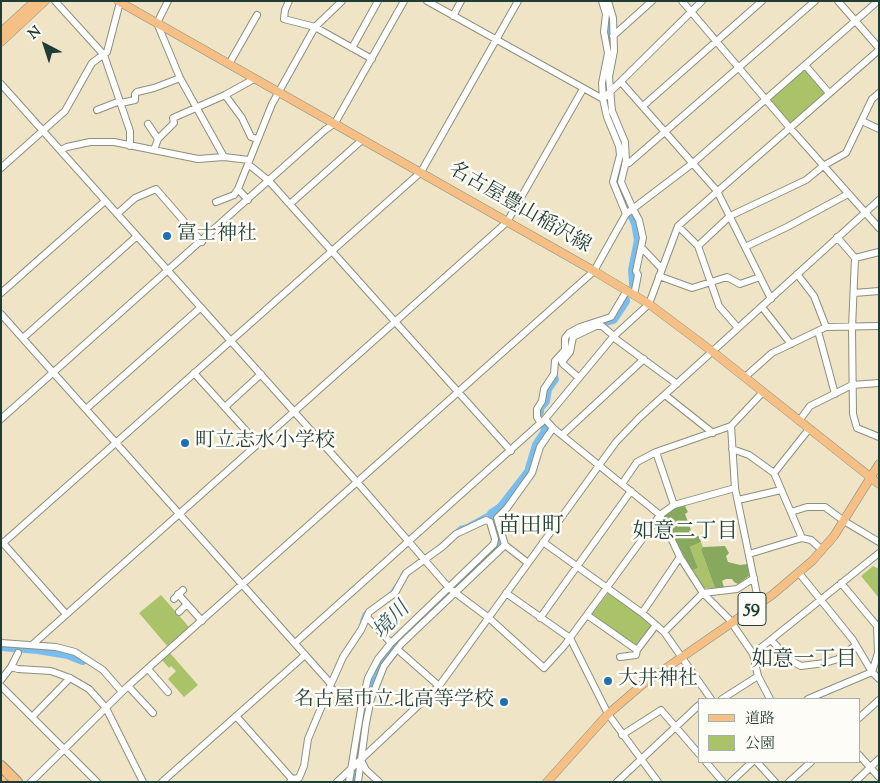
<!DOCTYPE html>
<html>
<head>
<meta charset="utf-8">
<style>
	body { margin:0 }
	#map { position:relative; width:880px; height:783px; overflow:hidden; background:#f0e4c7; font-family:"Sorts Mill Goudy","Noto Serif JP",serif }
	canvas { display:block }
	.frame { position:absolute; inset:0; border:2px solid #1f3d34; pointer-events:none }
	.legend { position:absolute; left:698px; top:698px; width:162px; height:65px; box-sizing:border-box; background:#fdfcf7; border:1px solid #a4b0a9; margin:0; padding:6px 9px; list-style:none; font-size:15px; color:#1f3d34 }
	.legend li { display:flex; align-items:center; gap:10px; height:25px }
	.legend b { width:25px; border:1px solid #a4b0a9 }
	.north { position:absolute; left:20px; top:20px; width:50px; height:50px; -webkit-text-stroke:4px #fdfcf7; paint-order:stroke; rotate:320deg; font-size:14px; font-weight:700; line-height:20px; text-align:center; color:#1f3d34 }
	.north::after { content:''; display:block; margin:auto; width:18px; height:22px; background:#1f3d34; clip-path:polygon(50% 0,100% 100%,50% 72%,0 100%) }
</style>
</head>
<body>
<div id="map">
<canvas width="880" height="783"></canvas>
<div class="frame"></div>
<ul class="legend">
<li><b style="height:6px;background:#f5bf86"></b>道路</li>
<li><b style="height:14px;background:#aac369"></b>公園</li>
</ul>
<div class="north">N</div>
</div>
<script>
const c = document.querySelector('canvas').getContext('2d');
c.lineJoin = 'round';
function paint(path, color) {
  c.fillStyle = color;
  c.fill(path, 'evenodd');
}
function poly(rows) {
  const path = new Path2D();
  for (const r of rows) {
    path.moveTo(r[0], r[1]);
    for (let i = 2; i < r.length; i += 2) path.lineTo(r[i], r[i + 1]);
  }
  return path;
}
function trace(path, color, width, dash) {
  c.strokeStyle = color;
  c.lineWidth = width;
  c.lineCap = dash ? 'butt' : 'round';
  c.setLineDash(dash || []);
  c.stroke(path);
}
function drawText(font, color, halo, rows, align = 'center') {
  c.font = font + ' "Sorts Mill Goudy","Noto Serif JP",serif';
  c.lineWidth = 5;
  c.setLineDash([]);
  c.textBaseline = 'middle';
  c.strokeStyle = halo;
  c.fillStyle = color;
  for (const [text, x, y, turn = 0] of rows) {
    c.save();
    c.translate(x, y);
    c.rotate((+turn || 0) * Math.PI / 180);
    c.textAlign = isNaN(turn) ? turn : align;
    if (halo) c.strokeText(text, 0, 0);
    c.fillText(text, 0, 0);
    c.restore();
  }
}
const green = poly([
	[804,70,807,71,825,91,825,94,793,122,789,123,771,102,772,98],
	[701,542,703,547,701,550,715,588,703,588,693,571,698,568,690,547],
	[873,566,879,569,879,598,861,576],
	[608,593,653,624,637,646,634,646,593,617,592,614],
	[161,595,189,627,168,647,139,613],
	[170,653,198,685,184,697,168,679,176,671,171,666,169,668,162,660]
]);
const forest = poly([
	[684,504,688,512,685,514,691,530,689,531,692,537,699,536,701,542,690,547,698,568,692,571,663,516,676,506],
	[725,546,729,553,726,556,728,562,740,565,748,564,749,576,738,584,734,582,732,579,726,579,722,581,724,587,715,588,701,550,703,547]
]);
const stream = poly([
	[442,543,460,527,467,525,489,513,492,514],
	[391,592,398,582],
	[361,621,364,613,367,611]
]);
const river = poly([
	[607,4,609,18,608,38,611,46,611,54,607,66,606,91,609,112,622,143,623,156,617,183,636,223,639,240,633,270,634,284],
	[591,325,613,319,625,301],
	[539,412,539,408,545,401,547,389,554,379],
	[1,646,38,649,68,654,83,660],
	[354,782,369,691,381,662,396,643,500,543,492,514,501,508,529,472,537,445,545,433,546,428]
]);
const minor = poly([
	[55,1,104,55,130,131,130,146],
	[168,1,157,23,180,78,224,157],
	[289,1,285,10,284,19,315,27,372,59],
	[427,1,603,99,702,1],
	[602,1,606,14,604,32,608,53,602,83,603,99,607,117,619,146,620,155,613,182,626,214],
	[608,1,613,18,614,51,609,77,612,111,625,142,626,161,621,182,633,209,639,220,643,238,636,271,638,275,634,295],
	[682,1,790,128,879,228],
	[838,1,879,48],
	[453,16,461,1],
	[613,36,652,1],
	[352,48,378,1],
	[229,64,257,15],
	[805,65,829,93],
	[621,82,717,191,771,299],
	[1,84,357,482,449,588,489,618,544,668,564,646,660,515,674,505,735,488],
	[225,95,242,118,251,137,257,139],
	[121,103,135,100,135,94,137,92,154,88,180,78],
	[643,106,762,1],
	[97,110,120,101],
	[862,121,879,129],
	[148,124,158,139],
	[61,150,67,147,90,142,114,142,198,159,224,157,249,160],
	[154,150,158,139,174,123,173,118,225,95,254,79],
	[248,164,269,181,511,451],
	[625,164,629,163,815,1],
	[1,168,65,111,92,63,107,52,120,2],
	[238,189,248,200],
	[216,202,234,195,238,189,272,104,315,27,342,1],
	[290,204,362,140],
	[117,214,135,198,156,189,202,242],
	[678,226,698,246,719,306,738,328],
	[837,237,855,258,852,328,853,414,857,428,879,437],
	[698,246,730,216,806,180,823,166,846,153,872,99,879,93],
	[745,247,787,227,848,194],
	[642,248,662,269],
	[855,258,879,252],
	[797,274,814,296,826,327],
	[659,276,692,288,727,277,740,284,760,277],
	[1,293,105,201],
	[854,293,879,291],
	[762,307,791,344],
	[1,314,331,684],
	[818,331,835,394],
	[613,337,677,384],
	[23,338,137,236],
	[194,373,258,444],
	[745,377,772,353,826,327,879,326],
	[579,378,563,364,562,362,570,352,573,337,596,326,602,326,614,336],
	[665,395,713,433],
	[225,407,261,374],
	[86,409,200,308],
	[1,419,325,130,335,123,404,1],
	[799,421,810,406,852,385,879,383],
	[541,423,537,417,537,409,542,401,544,389,554,374,555,361,565,350,565,338,569,333,580,327,611,317,627,290],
	[731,426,735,488,759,604],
	[553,428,660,515,680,557,703,593,729,619,753,654,758,676,770,699],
	[562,435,644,359],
	[732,449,749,455,774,473,802,538],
	[656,452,674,505],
	[774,473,809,429],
	[622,484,637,462,656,452,731,426,763,392],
	[738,500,781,490],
	[791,512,807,507,825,507,844,521,879,542],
	[2,542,66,614],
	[543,542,642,613,664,632,711,699],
	[3,543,421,172,518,1],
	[505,545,528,563],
	[749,554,802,538,811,540,822,550],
	[799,573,853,640,872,672,879,679],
	[506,593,570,638,608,714,658,782],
	[178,594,202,621],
	[174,599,183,590],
	[179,612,187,604],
	[642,613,680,557],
	[587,615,637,650,656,625],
	[367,617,391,643],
	[540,618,631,491],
	[664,632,703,593,737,589,754,578],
	[771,640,790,660,801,666,825,663,838,659,856,645],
	[1,643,56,647,75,652,103,670,122,692],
	[295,643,545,419],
	[32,645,507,222,583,89],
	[397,649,439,686],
	[753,654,879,553],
	[620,657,636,655,637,650],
	[11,667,18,669,51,671,70,678,89,689,106,708,143,782],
	[148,669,168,692],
	[1,680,11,667,18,653],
	[1,686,97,782],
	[128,686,153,713],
	[329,688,362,703],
	[722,699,758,676],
	[808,699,872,672,878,653,877,626,841,583],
	[236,716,292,779],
	[32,717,70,678],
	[859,718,879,700],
	[622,735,661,710,699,754],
	[859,755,879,777],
	[361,760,366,770,379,782],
	[706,762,723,782],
	[757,762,775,782],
	[31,782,128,686,594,271,626,214,693,163,878,1],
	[162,782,305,655],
	[290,782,292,779,299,778,304,766,308,739,331,684,343,657,361,630,369,612,395,593,406,573,442,547,456,534,486,520,490,522,495,539,494,544,391,643,378,659,368,678,362,703,349,782],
	[337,782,439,686,616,442,639,418,879,200],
	[358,782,366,723,371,699,384,666,401,644,505,545,497,518,507,508,532,473,540,447,553,428,545,419,613,337,649,304,678,226,879,50],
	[617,782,699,705],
	[731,782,752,762],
	[789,782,811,762],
	[855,782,879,759]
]);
const major = poly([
	[118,1,594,271,649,304,713,352,879,484],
	[1,32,35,1],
	[1,42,45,1],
	[547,782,608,714,643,684,772,595,812,561,834,536,879,464]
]);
const highway = poly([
	[1,766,17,782],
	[1,781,2,782]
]);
const markers = [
	[167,236,5,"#1f6fb2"],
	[185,443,5,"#1f6fb2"],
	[608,681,5,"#1f6fb2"],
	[504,702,5,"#1f6fb2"]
];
const shields = [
	[752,609,28]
];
const shieldNames = [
	["59",752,609]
];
const streetNames = [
	["名古屋豊山稲沢線",519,209,30]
];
const poiNames = [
	["富士神社",177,236],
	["町立志水小学校",195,443],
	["大井神社",618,681],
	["名古屋市立北高等学校",494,702,"right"]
];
const neighbourhoodNames = [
	["如意二丁目",685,533],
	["如意一丁目",804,661]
];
const waterNames = [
	["境川",393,622,-47]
];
const quarterNames = [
	["苗田町",531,528]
];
paint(green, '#aac369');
paint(forest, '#87a95d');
trace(stream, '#78bdef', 2);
trace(river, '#78bdef', 10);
trace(minor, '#88907e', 8);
trace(major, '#88907e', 9);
trace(highway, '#88907e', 12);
trace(minor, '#fff', 6);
trace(major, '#f5bf86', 8);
trace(highway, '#f5bf86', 10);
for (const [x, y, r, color] of markers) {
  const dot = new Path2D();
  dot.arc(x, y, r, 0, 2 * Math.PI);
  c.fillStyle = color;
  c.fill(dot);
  trace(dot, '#fdfcf7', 2);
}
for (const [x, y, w] of shields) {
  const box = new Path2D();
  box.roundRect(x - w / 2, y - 16.5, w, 33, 4);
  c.fillStyle = '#fdfcf7';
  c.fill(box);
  trace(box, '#1f3d34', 1);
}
drawText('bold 19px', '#1f3d34', null, shieldNames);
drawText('20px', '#1f3d34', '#fdfcf7', streetNames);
drawText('20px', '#1f3d34', '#fdfcf7', poiNames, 'left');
drawText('21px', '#1f3d34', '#fdfcf7', neighbourhoodNames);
drawText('italic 21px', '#355d63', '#fdfcf7', waterNames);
drawText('22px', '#1f3d34', '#fdfcf7', quarterNames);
</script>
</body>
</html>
